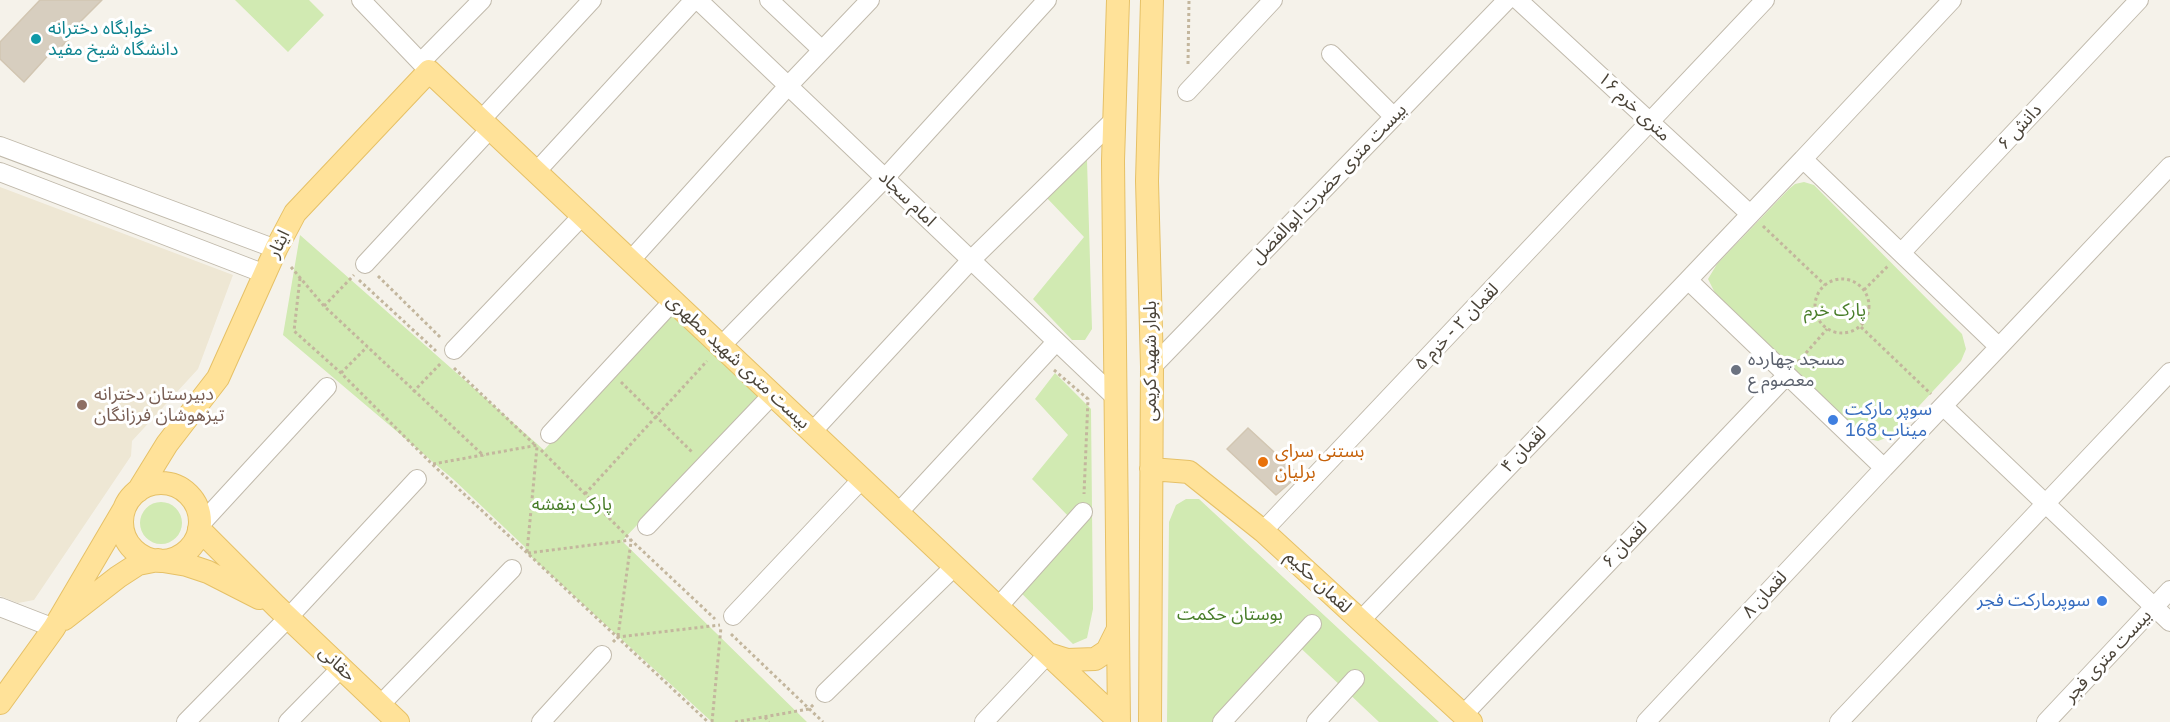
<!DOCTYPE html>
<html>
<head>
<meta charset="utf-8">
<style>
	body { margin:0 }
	canvas { display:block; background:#f5f2ea }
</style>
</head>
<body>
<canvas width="2170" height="722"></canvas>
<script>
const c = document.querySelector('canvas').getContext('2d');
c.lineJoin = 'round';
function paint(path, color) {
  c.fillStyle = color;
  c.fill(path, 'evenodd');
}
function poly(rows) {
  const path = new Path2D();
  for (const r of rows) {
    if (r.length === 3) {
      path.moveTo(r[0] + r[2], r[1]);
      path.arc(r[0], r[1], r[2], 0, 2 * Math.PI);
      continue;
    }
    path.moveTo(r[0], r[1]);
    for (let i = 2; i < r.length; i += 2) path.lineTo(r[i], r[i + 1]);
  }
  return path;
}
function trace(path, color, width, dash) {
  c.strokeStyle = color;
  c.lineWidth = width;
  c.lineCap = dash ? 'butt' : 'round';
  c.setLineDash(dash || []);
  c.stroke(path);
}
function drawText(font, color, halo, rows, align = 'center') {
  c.font = font + ' "IBM Plex Sans","Noto Sans Arabic",sans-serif';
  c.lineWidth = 6;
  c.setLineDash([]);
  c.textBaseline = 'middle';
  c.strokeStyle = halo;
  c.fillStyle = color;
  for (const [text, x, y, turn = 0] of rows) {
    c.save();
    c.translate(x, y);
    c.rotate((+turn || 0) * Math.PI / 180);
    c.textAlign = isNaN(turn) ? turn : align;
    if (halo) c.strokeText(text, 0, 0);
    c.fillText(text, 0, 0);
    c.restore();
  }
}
const education = poly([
	[0,187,233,275,198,369,132,441,131,456,34,600,18,603,0,596]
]);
const green = poly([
	[235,0,309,0,324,15,288,52],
	[1087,160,1092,329,1085,340,1072,340,1033,299,1084,237,1046,197],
	[1804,182,1814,185,1962,334,1966,349,1961,361,1891,436,1878,441,1869,439,1856,429,1789,369,1717,297,1708,279,1717,264,1789,189,1795,184],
	[300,235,544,450,669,313,759,395,622,541,807,722,712,722,527,553,525,547,453,479,283,335],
	[1055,373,1091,409,1093,609,1087,638,1073,644,1013,585,1071,519,1032,479,1068,435,1035,399],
	[1186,499,1199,499,1439,722,1379,722,1290,638,1214,722,1167,722,1169,522,1176,505],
	[161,523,21]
]);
const building = poly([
	[40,0,102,0,68,34,71,37,56,52,53,50,24,82,0,59,0,42,40,0],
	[1248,428,1299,475,1276,495,1227,449,1248,428]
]);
const path = poly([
	[1188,64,1189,0],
	[1763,226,1825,285],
	[291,267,324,306,484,456],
	[378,276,442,339],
	[300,278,294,331,341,373,432,464,708,722],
	[1842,306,27],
	[359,280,436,351],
	[1864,290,1888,266],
	[324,306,354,275],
	[1861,327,1931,394],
	[1798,362,1827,329],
	[454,368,534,444],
	[1054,370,1088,399,1084,494],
	[341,373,367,347],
	[621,382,693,453],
	[413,392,442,362],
	[541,450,631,540,715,619],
	[433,464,538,445],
	[585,494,707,361],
	[527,552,537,447],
	[528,553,631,540],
	[731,634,823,722],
	[618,636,631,542],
	[613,642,618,637,720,625],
	[765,717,769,722],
	[712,722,721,627],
	[735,722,809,709,814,704]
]);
const minor = poly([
	[361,0,429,71],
	[698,0,1117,399],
	[769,0,822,50],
	[1518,0,1750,214],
	[1331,54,1394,117],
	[421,62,482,0],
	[1187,92,1273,0],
	[481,120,592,0],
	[0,146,276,249],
	[1803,159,1952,0],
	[0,172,265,274],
	[536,172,694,0],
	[1901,253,2139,0],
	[630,261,788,86,870,0],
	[365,264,490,129],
	[721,346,885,178,1047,0],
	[1999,347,1803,159,1688,280,1884,468,1999,347,2170,166],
	[454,350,582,216],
	[1152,367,1507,0],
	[1943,406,2170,622],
	[812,432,971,260,1114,120],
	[550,434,673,301],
	[898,513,1056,342],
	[200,525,327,387],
	[647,526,772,395],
	[1263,531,1765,0],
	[0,607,54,628],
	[998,607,1083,512],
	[733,616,862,479],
	[1360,621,1688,280],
	[825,693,955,566],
	[380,705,512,569],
	[1463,715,1787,375],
	[186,722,288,618,417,479],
	[288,722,341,668],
	[541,722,602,655],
	[984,722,1048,654],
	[1222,722,1312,624],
	[1316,722,1355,679],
	[1646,722,1884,468],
	[1839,722,2170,372],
	[2046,722,2170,590]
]);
const major = poly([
	[1118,0,1113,161,1119,722],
	[1151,469,1189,472,1263,531,1471,722],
	[161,522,39],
	[138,491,167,444,218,378,276,249,295,213,429,71,1119,721],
	[199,529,276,606,398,722],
	[163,561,187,565,208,572,259,598],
	[64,619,118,577,138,564,158,560],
	[1048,654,1067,660,1095,659,1107,651,1118,629],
	[0,703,54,628,124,509],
	[1150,722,1152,367,1147,181,1152,0]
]);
const markers = [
	[36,39,6,"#0f9aa8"],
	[1736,370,6,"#6b7280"],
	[82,405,6,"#8d6e63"],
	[1833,420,6,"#3f7fe0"],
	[1263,462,6,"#e8710a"],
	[2102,601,6,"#3f7fe0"]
];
const cultureNames = [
	["خوابگاه دخترانه",48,29],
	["دانشگاه شیخ مفید",48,50]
];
const streetNames = [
	["۱۶ متری خرم",1634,107,43],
	["دانش ۶",2020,127,-47],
	["بیست متری حضرت ابوالفضل",1329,184,-46],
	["امام سجاد",907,199,44],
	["ایثار",279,244,-63],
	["لقمان ۲ - خرم ۵",1457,327,-46],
	["بلوار شهید کریمی",1151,361,-90],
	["بیست متری شهید مطهری",738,362,43],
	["لقمان ۴",1524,450,-46],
	["لقمان ۶",1625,545,-46],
	["لقمان حکیم",1318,582,43],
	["لقمان ۸",1765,595,-47],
	["بیست متری فجر",2108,656,-47],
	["حقانی",337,664,43]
];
const parkNames = [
	["پارک خرم",1835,311],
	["پارک بنفشه",572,505],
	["بوستان حکمت",1230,615]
];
const worshipNames = [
	["مسجد چهارده",1748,360],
	["معصوم ع",1748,381]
];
const educationNames = [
	["دبیرستان دخترانه",94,395],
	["تیزهوشان فرزانگان",94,416]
];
const shopNames = [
	["سوپر مارکت",1845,410],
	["میناب 168",1845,431],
	["سوپرمارکت فجر",2090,601,"right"]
];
const foodNames = [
	["بستنی سرای",1275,452],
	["برلیان",1275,473]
];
paint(education, '#eee7d4');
paint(green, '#d1eab2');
paint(building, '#d7cebf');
trace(building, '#d2c6b2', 1.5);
trace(minor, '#c1baac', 20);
trace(major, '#e6c167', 24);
trace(path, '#c3b69d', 3, [3, 3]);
trace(minor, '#fff', 18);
trace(major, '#ffe299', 22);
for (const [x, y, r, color] of markers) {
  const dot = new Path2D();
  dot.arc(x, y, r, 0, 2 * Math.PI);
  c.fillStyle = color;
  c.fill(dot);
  trace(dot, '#fff', 2);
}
drawText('18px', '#0d838f', '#fff', cultureNames, 'left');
drawText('18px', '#4a4338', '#fff', streetNames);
drawText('18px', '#487d29', '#fff', parkNames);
drawText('18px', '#5b616d', '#fff', worshipNames, 'left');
drawText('18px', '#785e54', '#fff', educationNames, 'left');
drawText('18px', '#366cbe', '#fff', shopNames, 'left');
drawText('18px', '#c56008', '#fff', foodNames, 'left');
</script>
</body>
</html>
